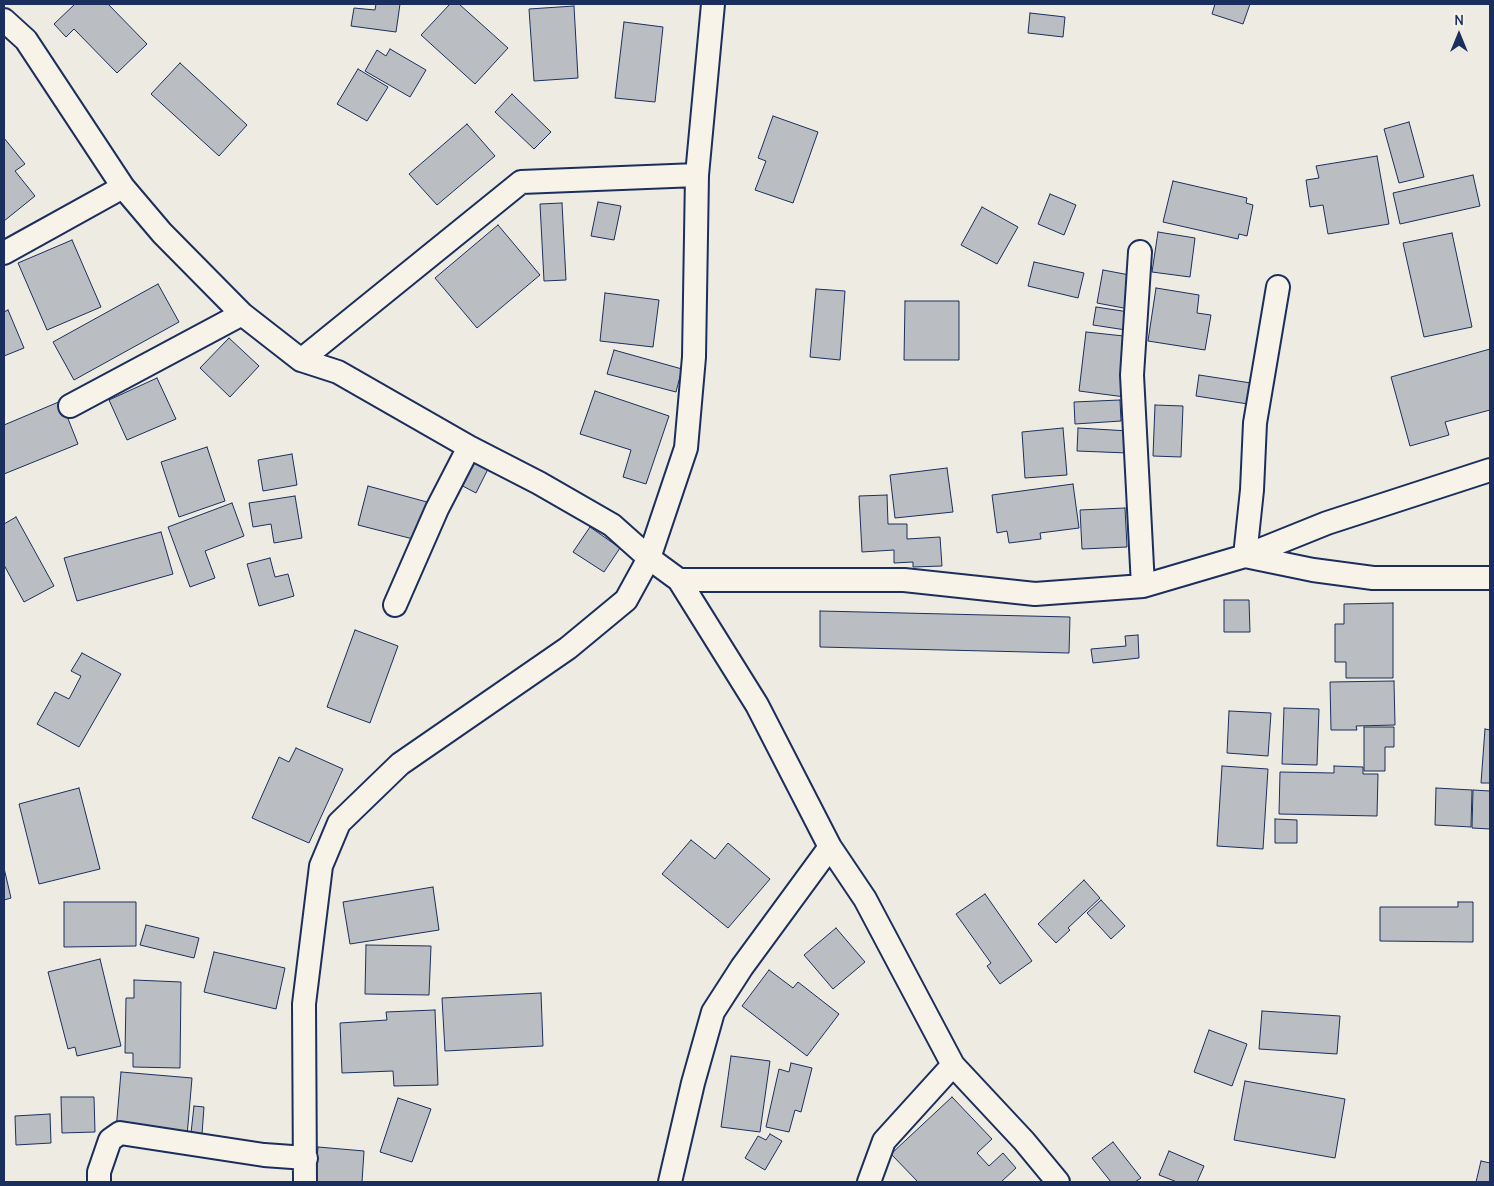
<!DOCTYPE html>
<html>
<head>
<meta charset="utf-8">
<style>
	body { margin:0 }
	#map { position:relative; width:1494px; height:1186px; overflow:hidden; background:#eeebe2; font-family:Delius,sans-serif }
	canvas { display:block }
	.frame { position:absolute; inset:0; border:5px solid #1b2f5e; pointer-events:none }
	.north { position:absolute; left:1434px; top:10px; width:50px; height:50px; -webkit-text-stroke:4px #f7f3e8; paint-order:stroke; rotate:0deg; font-size:14px; font-weight:700; line-height:20px; text-align:center; color:#1b2f5e }
	.north::after { content:''; display:block; margin:auto; width:18px; height:22px; background:#1b2f5e; clip-path:polygon(50% 0,100% 100%,50% 72%,0 100%) }
</style>
</head>
<body>
<div id="map">
<canvas width="1494" height="1186"></canvas>
<div class="frame"></div>
<div class="north">N</div>
</div>
<script>
const c = document.querySelector('canvas').getContext('2d');
c.lineJoin = 'round';
function paint(path, color) {
  c.fillStyle = color;
  c.fill(path, 'evenodd');
}
function poly(rows) {
  const path = new Path2D();
  for (const r of rows) {
    path.moveTo(r[0], r[1]);
    for (let i = 2; i < r.length; i += 2) path.lineTo(r[i], r[i + 1]);
  }
  return path;
}
function trace(path, color, width, dash) {
  c.strokeStyle = color;
  c.lineWidth = width;
  c.lineCap = dash ? 'butt' : 'round';
  c.setLineDash(dash || []);
  c.stroke(path);
}
const building = poly([
	[75,4,108,4,147,44,117,73,74,29,66,37,54,24,75,4],
	[376,4,400,4,396,32,351,26,354,8,375,10,376,4],
	[450,4,459,4,508,48,475,84,421,35,450,4],
	[1215,4,1250,4,1243,24,1212,14,1215,4],
	[574,6,578,78,534,81,529,9,574,6],
	[1030,13,1065,17,1063,37,1028,33,1030,13],
	[624,22,663,27,655,102,615,98,624,22],
	[390,49,426,70,410,97,365,71,377,50,386,56,390,49],
	[180,63,247,125,219,156,151,94,180,63],
	[358,69,388,87,367,121,337,104,358,69],
	[512,94,551,132,534,149,495,112,512,94],
	[773,116,818,132,793,203,755,190,766,161,758,158,773,116],
	[1409,122,1424,177,1399,183,1384,129,1409,122],
	[467,124,495,156,437,205,409,174,467,124],
	[4,138,25,164,15,171,35,196,4,221,4,138],
	[1377,156,1389,224,1328,234,1323,205,1310,207,1306,180,1319,178,1316,166,1377,156],
	[1473,175,1480,206,1400,224,1393,193,1473,175],
	[1173,181,1247,198,1246,203,1253,205,1247,236,1239,234,1238,239,1163,222,1173,181],
	[1050,194,1076,205,1064,235,1038,224,1050,194],
	[598,202,621,206,614,240,591,236,598,202],
	[562,203,566,280,544,281,540,204,562,203],
	[982,207,1018,227,997,264,961,245,982,207],
	[498,225,540,275,477,328,435,278,498,225],
	[1158,232,1195,238,1190,277,1152,272,1158,232],
	[1452,233,1472,327,1424,337,1403,243,1452,233],
	[72,240,101,307,47,330,18,263,72,240],
	[1034,262,1084,273,1078,298,1028,286,1034,262],
	[1103,270,1135,276,1129,309,1097,303,1103,270],
	[158,284,179,322,74,380,53,342,158,284],
	[1156,288,1199,295,1197,313,1211,315,1205,350,1148,341,1156,288],
	[816,289,845,291,840,360,810,357,816,289],
	[605,293,659,300,653,347,600,341,605,293],
	[905,301,959,301,959,360,904,360,905,301],
	[1096,307,1129,312,1126,330,1093,325,1096,307],
	[8,310,24,348,4,356,4,312,8,310],
	[1086,332,1133,337,1125,397,1079,391,1086,332],
	[229,338,259,366,230,397,200,368,229,338],
	[1490,349,1490,410,1445,422,1449,435,1410,446,1391,377,1490,349],
	[614,350,682,369,676,392,607,374,614,350],
	[1199,375,1251,383,1248,404,1196,396,1199,375],
	[157,378,176,419,127,440,109,400,157,378],
	[595,391,669,416,646,484,623,477,631,450,580,434,595,391],
	[1120,400,1121,421,1075,424,1074,402,1120,400],
	[61,401,78,444,4,474,4,425,61,401],
	[1155,405,1183,406,1181,457,1153,456,1155,405],
	[1063,428,1067,475,1025,478,1022,432,1063,428],
	[1078,428,1129,431,1128,453,1077,451,1078,428],
	[207,447,225,501,179,517,161,462,207,447],
	[292,454,297,485,263,491,258,460,292,454],
	[468,460,488,469,476,493,457,483,468,460],
	[947,468,953,512,895,518,890,475,947,468],
	[1073,484,1079,528,1040,533,1041,539,1009,543,1007,531,997,533,992,495,1073,484],
	[368,486,427,502,417,540,358,525,368,486],
	[887,495,888,524,907,524,907,539,940,537,942,566,913,567,913,562,894,563,894,550,862,552,859,496,887,495],
	[295,496,302,538,274,543,271,524,253,527,249,503,295,496],
	[232,503,244,536,205,551,215,578,190,587,168,527,232,503],
	[1125,508,1127,547,1082,549,1080,510,1125,508],
	[16,517,54,586,24,602,4,565,4,524,16,517],
	[590,527,620,548,604,572,573,552,590,527],
	[161,532,173,574,77,601,64,558,161,532],
	[270,558,275,577,288,574,294,596,259,606,247,564,270,558],
	[1224,600,1249,600,1250,632,1224,632,1224,600],
	[1393,603,1393,678,1346,678,1346,662,1335,662,1335,624,1344,624,1344,604,1393,603],
	[820,611,1070,617,1069,653,820,647,820,611],
	[355,630,398,646,370,723,327,707,355,630],
	[1138,635,1139,658,1093,663,1091,649,1126,646,1125,636,1138,635],
	[82,653,121,674,79,747,37,724,55,692,69,699,81,676,71,671,82,653],
	[1394,681,1395,725,1356,726,1357,730,1331,730,1330,682,1394,681],
	[1284,708,1319,709,1317,765,1282,764,1284,708],
	[1229,711,1271,713,1268,756,1227,753,1229,711],
	[1364,727,1394,727,1394,747,1385,747,1385,771,1364,771,1364,727],
	[1485,729,1490,730,1490,783,1481,783,1485,729],
	[296,748,343,769,309,843,252,818,279,757,289,762,296,748],
	[1222,766,1268,769,1263,849,1217,846,1222,766],
	[1334,766,1363,767,1363,774,1378,774,1377,816,1279,814,1280,772,1334,773,1334,766],
	[79,788,100,869,39,884,19,804,79,788],
	[1436,788,1472,790,1471,827,1435,825,1436,788],
	[1473,790,1490,791,1490,829,1472,828,1473,790],
	[1275,819,1297,820,1297,843,1275,843,1275,819],
	[691,840,715,859,728,843,770,879,728,928,662,874,691,840],
	[4,868,11,898,4,900,4,868],
	[1084,880,1100,898,1068,928,1070,930,1056,943,1038,924,1084,880],
	[433,887,439,930,350,944,343,902,433,887],
	[985,894,1032,961,1000,984,987,966,991,963,956,914,985,894],
	[1101,900,1125,926,1111,939,1087,913,1101,900],
	[64,902,136,902,136,946,64,947,64,902],
	[1458,902,1473,902,1473,942,1380,941,1380,907,1458,907,1458,902],
	[146,925,199,938,194,958,140,945,146,925],
	[836,928,865,962,833,989,804,955,836,928],
	[366,945,431,946,429,995,365,994,366,945],
	[214,952,285,968,276,1009,204,992,214,952],
	[100,959,121,1046,77,1056,75,1047,68,1049,48,972,100,959],
	[769,970,793,988,798,982,839,1014,807,1056,742,1006,769,970],
	[134,980,181,982,180,1068,133,1067,133,1053,125,1053,126,998,134,998,134,980],
	[541,993,543,1046,445,1051,442,998,541,993],
	[435,1010,438,1085,394,1086,393,1071,342,1073,340,1023,387,1020,386,1012,435,1010],
	[1262,1011,1340,1016,1337,1054,1259,1049,1262,1011],
	[1209,1030,1247,1044,1232,1086,1194,1072,1209,1030],
	[731,1056,770,1061,760,1132,721,1127,731,1056],
	[791,1063,812,1068,801,1112,795,1110,789,1132,766,1127,779,1069,789,1072,791,1063],
	[121,1072,192,1078,187,1136,116,1130,121,1072],
	[1245,1081,1345,1099,1335,1158,1234,1140,1245,1081],
	[61,1097,94,1097,95,1132,62,1133,61,1097],
	[952,1097,992,1139,977,1153,989,1166,1003,1153,1016,1168,1001,1182,918,1182,891,1154,952,1097],
	[398,1098,431,1109,412,1162,380,1152,398,1098],
	[194,1106,204,1107,202,1134,191,1133,194,1106],
	[50,1114,51,1143,16,1145,15,1116,50,1114],
	[770,1134,782,1141,765,1170,745,1158,758,1136,766,1140,770,1134],
	[1113,1142,1141,1178,1135,1182,1111,1182,1092,1158,1113,1142],
	[318,1147,364,1151,362,1182,315,1182,318,1147],
	[1169,1151,1204,1166,1197,1182,1177,1182,1159,1175,1169,1151],
	[1481,1161,1490,1163,1490,1182,1476,1182,1481,1161]
]);
const minor = poly([
	[4,20,26,40,123,187,162,233,242,314,301,360,338,372,469,447,539,483,612,525,649,558,679,580,757,705,830,847,865,899,953,1065,1024,1141,1058,1182],
	[1140,252,1132,375,1143,586],
	[4,253,123,187],
	[1278,287,1255,423,1252,490,1245,556,1313,570,1373,578,1490,578],
	[301,360,521,182,697,175],
	[70,406,242,314],
	[679,580,904,580,1035,594,1143,586,1245,556,1327,523,1490,470],
	[395,605,437,509,469,447],
	[99,1182,99,1172,110,1140,120,1133,264,1155,306,1158],
	[305,1182,304,1004,321,866,339,823,400,764,568,648,626,600,649,558,686,448,694,357,697,175,713,4],
	[670,1182,693,1083,713,1012,742,967,830,847],
	[869,1182,884,1141,953,1065]
]);
paint(building, '#babdc2');
trace(building, '#1b2f5e', 1);
trace(minor, '#1b2f5e', 26);
trace(minor, '#f7f3e8', 22);
</script>
</body>
</html>
